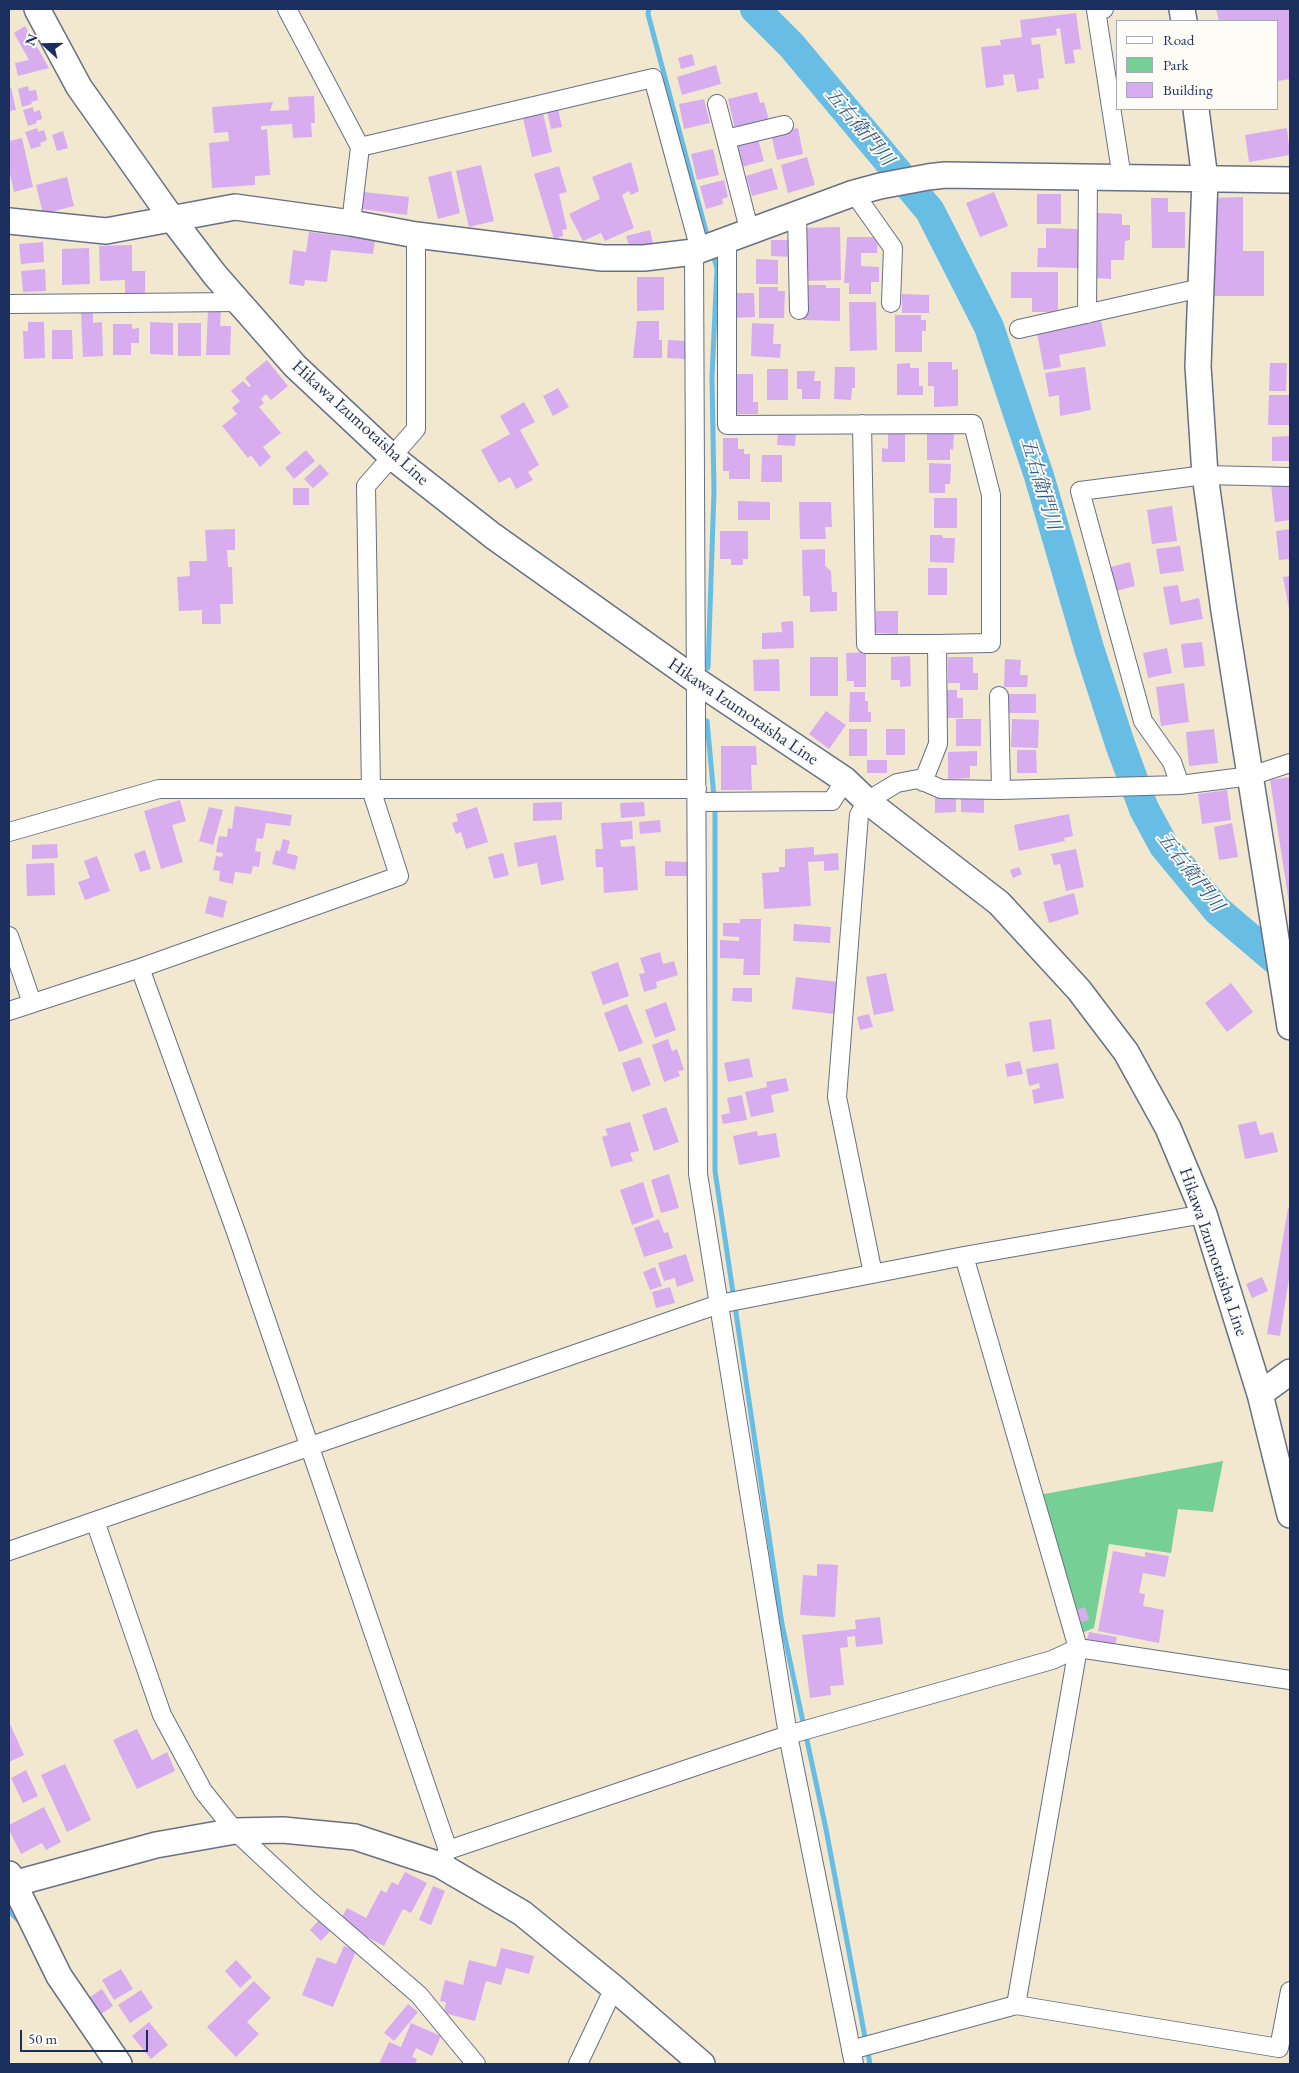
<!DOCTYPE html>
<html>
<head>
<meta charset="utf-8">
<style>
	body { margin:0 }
	#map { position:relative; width:1299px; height:2073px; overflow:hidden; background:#f1e8cf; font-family:"EB Garamond",serif }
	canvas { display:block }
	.frame { position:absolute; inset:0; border:10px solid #1b2f5e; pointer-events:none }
	.legend { position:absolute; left:1116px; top:20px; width:162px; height:90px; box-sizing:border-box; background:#fdfcf7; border:1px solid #a3aaba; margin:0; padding:6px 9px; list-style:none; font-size:15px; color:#1b2f5e }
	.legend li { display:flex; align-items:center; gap:10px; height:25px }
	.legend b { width:25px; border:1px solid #a3aaba }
	.north { position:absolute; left:20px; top:20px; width:50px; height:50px; -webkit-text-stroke:4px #fdfcf7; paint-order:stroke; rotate:291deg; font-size:14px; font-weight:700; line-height:20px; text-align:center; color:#1b2f5e }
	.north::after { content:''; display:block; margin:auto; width:18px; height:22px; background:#1b2f5e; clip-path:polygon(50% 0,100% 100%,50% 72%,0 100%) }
	.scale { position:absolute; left:20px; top:2030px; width:128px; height:22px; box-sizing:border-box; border:2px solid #1b2f5e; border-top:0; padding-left:6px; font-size:15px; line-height:18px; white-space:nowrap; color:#1b2f5e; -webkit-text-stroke:4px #fdfcf7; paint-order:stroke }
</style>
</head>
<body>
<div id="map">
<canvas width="1299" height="2073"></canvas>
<div class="frame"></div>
<ul class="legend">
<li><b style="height:6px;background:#fff"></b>Road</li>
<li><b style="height:14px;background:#76cf94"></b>Park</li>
<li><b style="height:14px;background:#d7adf0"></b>Building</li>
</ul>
<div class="north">N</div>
<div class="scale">50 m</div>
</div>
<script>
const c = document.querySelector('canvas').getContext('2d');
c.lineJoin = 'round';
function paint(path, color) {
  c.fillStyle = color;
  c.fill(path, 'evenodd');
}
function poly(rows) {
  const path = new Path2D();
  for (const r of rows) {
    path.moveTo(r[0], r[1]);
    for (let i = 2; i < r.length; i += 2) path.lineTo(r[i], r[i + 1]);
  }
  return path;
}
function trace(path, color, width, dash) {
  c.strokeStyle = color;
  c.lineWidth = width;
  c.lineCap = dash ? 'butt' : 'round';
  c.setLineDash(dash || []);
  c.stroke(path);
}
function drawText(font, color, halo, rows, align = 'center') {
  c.font = font + ' "EB Garamond","Noto Serif JP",serif';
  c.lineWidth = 4;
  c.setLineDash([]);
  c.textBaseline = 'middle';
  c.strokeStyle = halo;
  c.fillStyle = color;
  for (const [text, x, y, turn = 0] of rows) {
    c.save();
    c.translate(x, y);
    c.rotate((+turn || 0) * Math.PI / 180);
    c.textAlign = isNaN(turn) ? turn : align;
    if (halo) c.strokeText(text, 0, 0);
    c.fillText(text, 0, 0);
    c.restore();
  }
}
const green = poly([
	[1223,1461,1213,1512,1178,1509,1171,1553,1109,1544,1094,1628,1077,1635,1039,1495]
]);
const stream = poly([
	[649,9,648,14,708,239],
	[708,668,714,491,712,377,717,268,712,252],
	[707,721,715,808,715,1171,782,1624,826,1829,870,2064],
	[9,1911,22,1924]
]);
const river = poly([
	[755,9,792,46,930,211,989,327,1039,476,1089,648,1120,744,1144,809,1164,846,1217,910,1290,972]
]);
const building = poly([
	[1216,9,1290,9,1290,79,1278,81,1278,21,1219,21],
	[1076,13,1081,49,1073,50,1075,63,1065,64,1060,28,1056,29,1057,35,1031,38,1032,45,1040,44,1044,78,1038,79,1039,89,1017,92,1014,74,1003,75,1004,85,986,88,981,47,1001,45,1000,40,1022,37,1020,20],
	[25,26,49,68,18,76,15,63,29,60,14,33],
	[692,54,695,65,681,69,678,58],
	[716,65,721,84,682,95,677,77],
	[28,86,29,91,36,90,38,100,31,102,32,104,22,107,18,89],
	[11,87,16,110,9,111,9,88],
	[757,92,760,103,764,102,769,120,735,129,728,99],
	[314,96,315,123,311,123,312,137,293,138,292,124,261,126,261,130,267,129,270,175,255,176,255,185,212,188,209,143,229,141,228,132,214,133,212,107,273,102,270,111,289,110,288,97],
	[704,99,710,123,684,129,679,104],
	[33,107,34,112,40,110,42,119,36,121,37,123,28,126,23,110],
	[558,108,562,127,551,129,547,111],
	[543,113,552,152,532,157,523,118],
	[37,128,38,132,44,130,47,140,40,143,41,146,31,149,25,132],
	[798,128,803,154,777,160,771,134],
	[1287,128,1290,155,1249,162,1245,135],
	[63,131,68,148,57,151,52,135],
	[22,138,33,187,14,192,9,169,9,141],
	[758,139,764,161,741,167,735,144],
	[713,149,719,175,697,180,691,154],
	[807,157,815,185,788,193,781,165],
	[631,162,639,191,631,195,629,191,622,195,634,228,605,241,601,233,583,241,569,214,600,199,592,177],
	[481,165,494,221,469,227,456,171],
	[559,166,567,192,559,194,567,229,562,230,563,236,554,239,534,174],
	[772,168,778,189,752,196,746,176],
	[451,171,460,213,438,219,428,177],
	[67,177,74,206,43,214,36,185],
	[724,180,728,197,722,199,723,204,706,209,700,186],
	[364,192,409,197,407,215,362,209],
	[994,192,1008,226,980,237,966,203],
	[1037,194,1061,194,1061,224,1037,224],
	[1243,197,1243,251,1264,251,1264,296,1214,296,1213,198],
	[1151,198,1168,198,1168,212,1185,212,1185,248,1152,248],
	[1097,213,1122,214,1122,225,1130,225,1130,240,1125,241,1124,260,1111,260,1111,279,1096,278],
	[840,227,841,280,805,281,801,228],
	[1046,228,1078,229,1078,268,1037,267,1038,248,1046,248],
	[650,230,653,243,630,249,626,236],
	[309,232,375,240,373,254,331,250,327,282,305,280,304,286,289,284,293,250,306,252],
	[847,237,878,237,877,253,861,253,861,266,879,267,879,282,871,282,871,294,849,294,849,283,844,283],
	[771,240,793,240,793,257,771,256],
	[43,242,44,262,21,264,19,244],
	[132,245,132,271,145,271,145,293,125,294,125,280,100,281,99,246],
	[89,248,90,284,62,285,62,249],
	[756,259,778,260,778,284,756,284],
	[45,269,46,291,23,292,21,271],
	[1011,272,1058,272,1058,312,1032,312,1032,298,1011,298],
	[637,277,664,277,664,310,637,311],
	[804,285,826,285,826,288,840,288,840,321,803,320],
	[759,287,778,287,778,291,785,291,784,318,759,318],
	[734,293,754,293,755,317,735,318],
	[902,294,929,295,929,313,902,313],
	[849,302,876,302,877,350,850,351],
	[208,310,221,311,220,326,231,326,230,355,206,355],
	[93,312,93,323,102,322,103,356,83,357,81,313],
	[895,315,921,315,921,320,926,320,926,331,922,331,922,352,895,352],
	[637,321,659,321,659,340,662,340,662,358,633,358],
	[1101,321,1106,346,1059,355,1061,367,1044,370,1037,333],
	[28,322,44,322,45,358,24,359,23,331,28,331],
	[150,322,173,323,173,355,150,354],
	[178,323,201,323,201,356,178,356],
	[752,323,774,324,773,344,781,344,780,358,751,356],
	[113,324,132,324,132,329,139,328,139,343,131,343,131,355,113,355],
	[52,330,72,330,73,359,52,359],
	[668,340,686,341,685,359,667,358],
	[267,360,288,386,271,400,266,394,261,399,264,403,259,407,281,433,263,447,271,457,260,467,251,455,248,458,222,426,237,414,232,408,240,401,231,391,243,381,249,387,251,386,245,378],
	[928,362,952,362,952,370,958,369,958,406,934,407,934,386,928,386],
	[910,363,910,368,919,368,919,386,923,386,923,395,897,395,897,364],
	[1270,363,1287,363,1286,391,1269,391],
	[835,367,855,367,855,388,852,388,851,400,834,399],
	[1085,367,1091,410,1060,416,1059,395,1049,397,1045,373],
	[767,369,788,369,788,400,767,400],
	[797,371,815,371,814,381,821,381,820,399,802,399,802,389,797,389],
	[736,374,753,374,753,402,758,402,758,414,736,414],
	[558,388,569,407,553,416,543,396],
	[1269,395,1289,395,1290,425,1268,425],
	[524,402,535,422,520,430,539,465,528,472,533,480,516,489,510,477,499,483,481,450,510,434,500,416],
	[778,432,796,432,795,446,777,445],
	[927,432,954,433,953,450,950,449,950,460,927,460],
	[888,433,905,433,905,462,882,462,882,448,888,449],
	[1290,436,1290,461,1272,461,1272,437],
	[723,438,738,438,738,449,744,449,744,454,750,454,750,479,729,479,729,471,723,471],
	[306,450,315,461,294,479,285,468],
	[762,455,782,455,782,482,761,482],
	[929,463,951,464,950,484,945,484,945,493,929,493],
	[320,464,329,474,313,488,304,479],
	[1290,482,1290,520,1275,522,1271,484],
	[293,488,309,488,309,505,293,505],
	[934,498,957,498,957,528,934,528],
	[738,501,770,502,770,520,738,520],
	[799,502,831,502,832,527,825,527,826,539,800,539],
	[1172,506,1177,541,1152,544,1147,510],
	[235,529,235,550,227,550,228,567,232,567,233,604,220,604,221,624,202,624,202,610,179,611,177,577,190,576,189,561,207,561,205,530],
	[1290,529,1290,559,1279,560,1276,531],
	[720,531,748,531,748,559,743,559,743,565,731,565,731,559,720,559],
	[930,535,942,535,943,538,955,538,954,563,930,562],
	[1180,546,1184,571,1160,574,1156,549],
	[825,549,825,566,831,571,832,592,837,592,837,611,810,612,810,596,803,596,802,550],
	[1130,562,1135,586,1116,591,1111,567],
	[928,568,947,568,947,595,928,595],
	[1290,576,1290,609,1289,609,1283,577],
	[1178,585,1181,602,1199,598,1203,619,1170,625,1163,587],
	[876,611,898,611,898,634,875,633],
	[793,621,794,648,762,649,762,633,782,632,781,622],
	[1202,642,1205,666,1184,668,1181,644],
	[1167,648,1172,673,1148,678,1143,653],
	[866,652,866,687,854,687,854,681,847,681,846,653],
	[910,656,911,686,900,687,900,680,891,680,891,657],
	[810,657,838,657,838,696,810,696],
	[948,657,973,657,973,673,978,673,978,690,960,690,960,683,948,683],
	[779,659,780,691,754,691,753,660],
	[1005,659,1021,660,1020,675,1028,675,1027,687,1004,687],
	[1184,683,1189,722,1161,726,1156,687],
	[943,690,957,690,957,698,963,698,963,718,943,718],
	[850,692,865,692,865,701,868,701,868,712,871,712,871,722,849,722],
	[1007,694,1036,694,1036,713,1007,713],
	[826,711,846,725,829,749,809,734],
	[956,719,981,719,981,746,956,746],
	[1012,719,1039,720,1038,748,1011,747],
	[849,729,867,729,867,756,849,756],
	[886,729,905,729,905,755,886,755],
	[1214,729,1218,763,1189,766,1186,732],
	[721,746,756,746,757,765,751,765,752,790,721,790],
	[1017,750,1036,750,1037,773,1017,773],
	[977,751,977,766,970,766,970,778,948,779,948,752],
	[867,760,887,760,887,773,867,773],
	[1290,777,1290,903,1289,903,1270,780],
	[1227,790,1231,820,1202,824,1198,794],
	[961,797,984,798,984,813,961,812],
	[935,798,956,798,956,812,935,813],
	[180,800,186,821,172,825,183,862,161,869,144,811],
	[562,802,562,820,533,821,533,803],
	[644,802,645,816,621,818,620,803],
	[235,806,292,815,290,826,266,823,263,839,257,838,255,851,261,852,259,867,253,866,251,874,235,872,233,884,219,881,220,871,213,870,216,856,222,857,223,853,216,852,219,836,227,837,228,828,232,829],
	[209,807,223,810,213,845,199,841],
	[477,807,488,842,466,849,461,832,456,834,452,823,458,821,456,814],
	[1069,814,1073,836,1064,838,1065,841,1019,851,1014,825],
	[660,820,661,832,640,834,639,822],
	[632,821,633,839,620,840,621,847,635,846,638,890,604,893,603,867,596,867,595,849,603,849,601,823],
	[1232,823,1238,857,1219,860,1214,827],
	[556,835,564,880,541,885,537,863,518,867,514,843],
	[283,839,290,841,287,853,298,856,295,870,272,864,276,850,280,851],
	[57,844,58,858,32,859,32,845],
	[814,847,814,855,838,853,839,870,824,871,824,861,808,862,811,906,764,909,762,873,779,872,779,867,785,867,785,849],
	[1076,849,1084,887,1066,891,1060,864,1054,865,1051,854],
	[145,850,151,869,140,872,134,854],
	[503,853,509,875,494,879,488,857],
	[97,856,110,891,85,900,78,882,90,878,84,861],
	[665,861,687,862,687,876,665,876],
	[54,863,55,895,27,896,26,864],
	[1019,867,1022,874,1013,878,1010,870],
	[1074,893,1079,914,1049,923,1043,902],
	[209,896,227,901,223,918,205,913],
	[740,919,761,919,760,975,743,975,744,959,720,958,720,940,739,941,739,937,723,936,723,923,740,923],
	[794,924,831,927,830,943,793,941],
	[660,952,663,964,674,961,678,975,656,982,657,988,644,992,639,974,645,973,640,958],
	[618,962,629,996,603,1005,591,972],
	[886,973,894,1011,874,1015,866,977],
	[796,977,838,982,834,1014,792,1009],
	[1231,983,1253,1012,1227,1032,1205,1003],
	[733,988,752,988,752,1002,732,1001],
	[666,1002,676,1030,655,1038,645,1010],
	[627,1004,643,1043,619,1052,604,1013],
	[869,1014,873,1027,860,1030,857,1017],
	[1051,1019,1055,1049,1033,1052,1029,1022],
	[668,1039,672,1051,677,1049,684,1070,678,1071,680,1076,664,1082,652,1045],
	[640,1057,651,1085,632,1092,622,1063],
	[749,1058,753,1077,728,1082,724,1063],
	[1020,1061,1023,1074,1007,1077,1005,1064],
	[1058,1063,1064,1098,1034,1104,1032,1090,1040,1088,1039,1083,1029,1086,1026,1069],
	[786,1078,789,1091,771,1095,774,1112,751,1117,745,1092,767,1087,766,1082],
	[742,1095,747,1120,723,1124,721,1115,730,1113,727,1098],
	[666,1107,679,1142,654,1151,642,1115],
	[1256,1121,1260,1135,1273,1132,1278,1152,1245,1159,1238,1125],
	[630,1122,639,1151,630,1153,633,1161,611,1167,602,1137,608,1135,605,1129],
	[757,1131,758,1136,776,1133,780,1157,739,1165,733,1136],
	[669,1174,679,1208,661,1213,651,1180],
	[643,1182,654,1217,632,1225,620,1190],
	[1288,1208,1290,1208,1290,1272,1280,1336,1267,1334],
	[659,1219,664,1233,668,1232,673,1248,644,1257,634,1228],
	[686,1254,694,1281,677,1287,675,1278,664,1281,658,1263],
	[655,1267,662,1286,650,1290,643,1272],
	[1262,1277,1268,1291,1252,1298,1246,1284],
	[670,1287,675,1303,656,1308,652,1292],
	[1113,1551,1145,1557,1145,1552,1169,1556,1165,1577,1143,1573,1139,1593,1145,1594,1143,1606,1164,1610,1159,1643,1098,1631],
	[817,1564,838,1565,835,1617,800,1615,803,1575,817,1576],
	[1085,1607,1089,1620,1079,1623,1075,1610],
	[880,1617,883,1644,856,1647,855,1636,847,1637,848,1647,840,1648,844,1685,830,1686,831,1695,810,1698,802,1635,856,1629,855,1620],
	[1089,1632,1117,1637,1115,1645,1087,1639],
	[9,1722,24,1755,9,1762],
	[137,1729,152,1760,167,1752,175,1771,137,1789,113,1740],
	[65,1764,91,1820,67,1832,41,1775],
	[26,1770,38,1796,23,1803,11,1778],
	[44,1807,61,1842,46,1850,42,1843,21,1854,9,1830,9,1825],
	[405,1872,427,1883,411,1913,403,1909,384,1946,339,1922,347,1908,366,1918,381,1890,386,1893,392,1882,398,1885],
	[433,1886,445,1891,431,1925,419,1920],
	[321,1918,332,1929,321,1941,310,1930],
	[344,1946,356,1951,333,2007,302,1995,317,1957,336,1964],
	[501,1948,534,1956,529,1974,506,1968,501,1985,486,1981,475,2021,444,2013,446,2002,440,2001,445,1980,463,1985,469,1960,496,1967],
	[236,1960,252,1977,240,1988,225,1971],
	[121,1969,133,1989,114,2000,102,1980],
	[254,1981,271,1998,247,2022,259,2034,236,2057,207,2027],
	[102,1989,113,2006,101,2014,90,1997],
	[141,1990,153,2008,130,2023,118,2005],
	[408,2004,418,2012,394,2041,384,2033],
	[149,2022,168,2045,151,2059,132,2036],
	[411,2023,441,2036,432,2056,416,2048,412,2057,417,2059,415,2064,379,2064,389,2042,401,2047]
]);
const street = poly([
	[287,9,360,147,351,223],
	[1104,9,1096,10,1122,178],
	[717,104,750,233],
	[726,139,784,125],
	[360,147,653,78,700,250],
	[854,193,893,248,891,303],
	[797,215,799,310],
	[727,241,727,425,973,424,991,495,991,643,937,644,938,744,923,782],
	[694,252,698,1174,788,1735,854,2064],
	[9,304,238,302],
	[1087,314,1088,177],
	[1019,329,1201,288],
	[862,424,866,644,937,644],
	[999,696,1001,790],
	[1180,785,1172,762,1143,721,1080,491,1205,475,1290,477],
	[697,802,832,801,845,780],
	[9,832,159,789,697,789],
	[9,936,32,1003],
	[140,968,236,1232,448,1850],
	[9,1011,140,968,399,876,371,789,366,486,416,429,416,235],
	[964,1256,1078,1648,1016,2005],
	[873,1274,837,1097,859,815,867,801,897,783,918,779,941,789,1001,790,1180,785,1251,776,1290,763],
	[95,1521,162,1715,203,1791,235,1831,309,1900,419,1995,476,2064],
	[9,1551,719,1304,964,1256,1204,1214],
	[443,1860,448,1850,788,1735,1052,1660,1078,1648,1290,1680],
	[851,2050,1016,2005,1279,2048,1290,1991],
	[578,2064,614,1988]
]);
const secondary = poly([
	[37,9,79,87,173,220,215,275,295,366,391,456,493,536,697,681,845,780,867,801,999,903,1079,990,1126,1052,1168,1128,1204,1214,1260,1394,1290,1515],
	[1182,9,1184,21],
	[1196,109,1205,179,1198,366,1205,475,1224,611,1290,1027],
	[9,221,106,231,235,207,351,223,416,235,602,258,644,258,694,252,854,193,880,186,928,177,945,175,1290,180],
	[1260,1394,1290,1372],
	[9,1874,59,1976,119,2064],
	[9,1885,156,1845,235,1831,283,1830,355,1837,440,1865,522,1913,614,1988,702,2064]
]);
const streetNames = [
	["Hikawa Izumotaisha Line",360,423,42],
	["Hikawa Izumotaisha Line",743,712,34],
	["Hikawa Izumotaisha Line",1213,1252,71]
];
const waterNames = [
	["五右衛門川",859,127,50],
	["五右衛門川",1040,484,73],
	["五右衛門川",1190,872,52]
];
paint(green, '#76cf94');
trace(stream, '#67bde4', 5);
trace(river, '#67bde4', 30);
paint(building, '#d7adf0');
trace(street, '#667086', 20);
trace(secondary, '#667086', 28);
trace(street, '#fff', 18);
trace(secondary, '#fff', 25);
drawText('18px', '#1b2f5e', '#fdfcf7', streetNames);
drawText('italic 19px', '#325a86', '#fdfcf7', waterNames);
</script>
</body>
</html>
